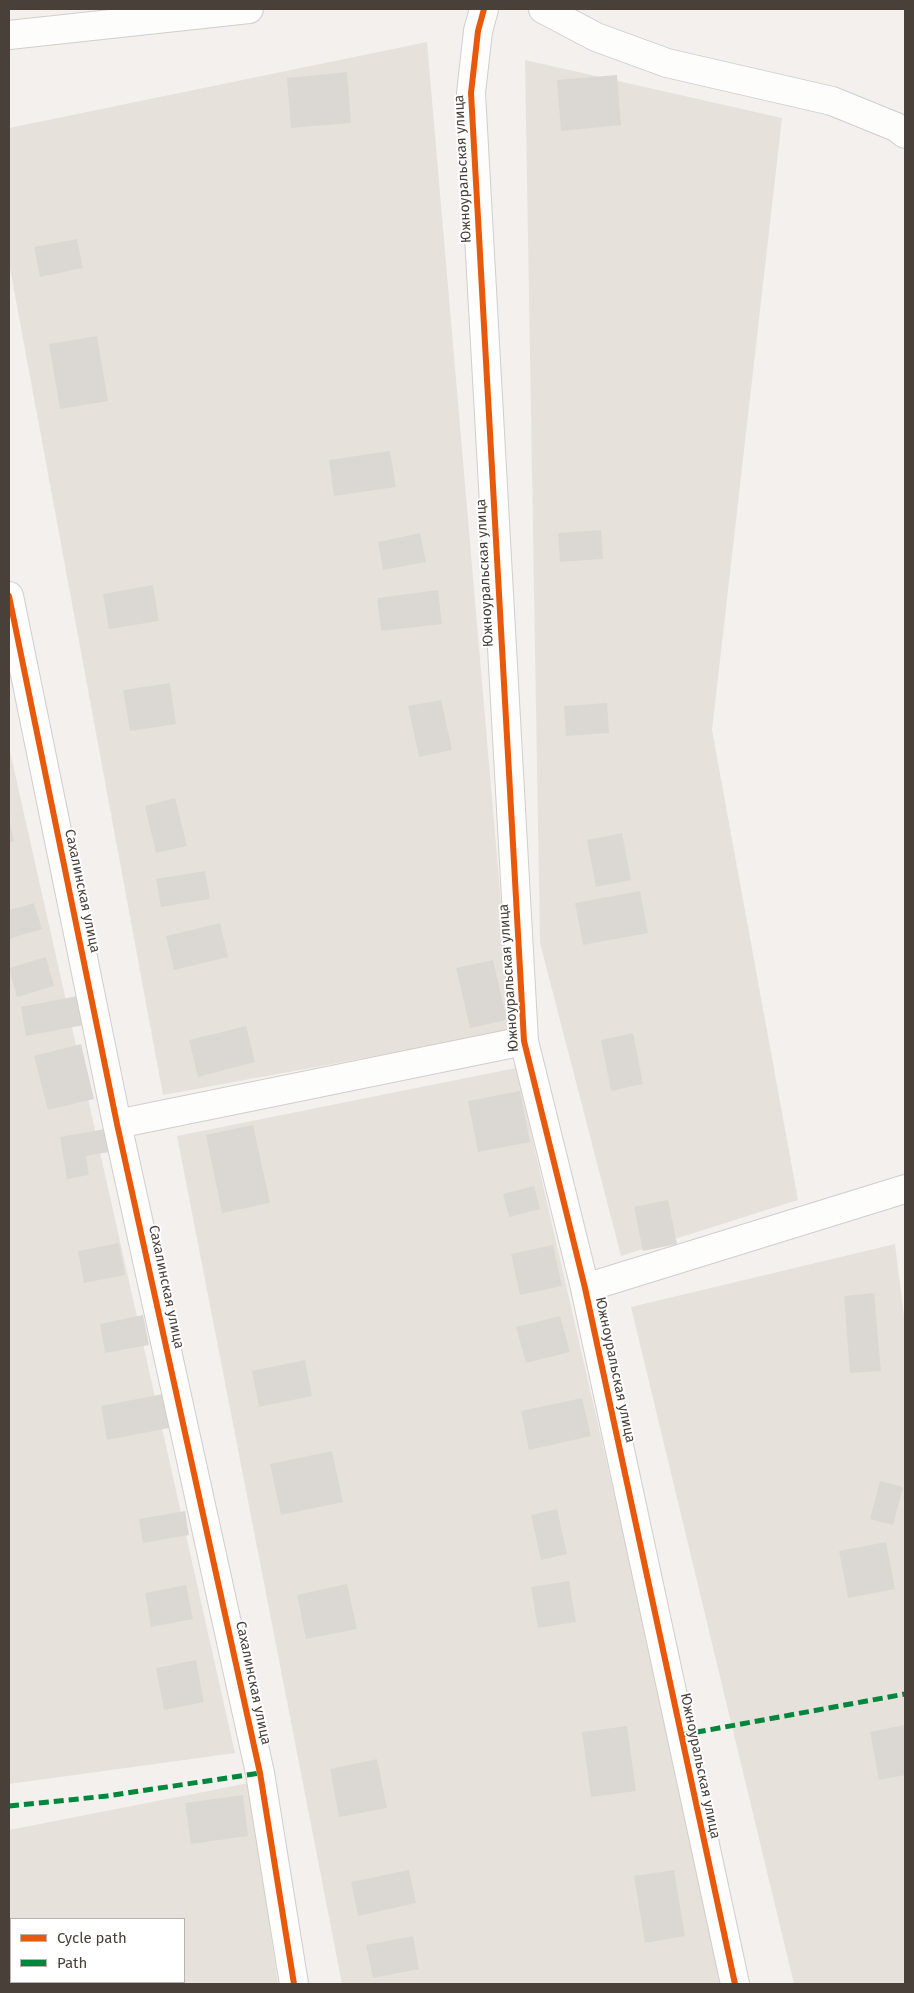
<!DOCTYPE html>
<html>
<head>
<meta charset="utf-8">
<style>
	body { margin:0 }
	#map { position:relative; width:914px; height:1993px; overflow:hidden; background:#f3f0ed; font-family:"Fira Sans",sans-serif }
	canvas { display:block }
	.frame { position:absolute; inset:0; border:10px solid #494139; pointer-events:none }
	.legend { position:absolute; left:10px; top:1918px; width:175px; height:65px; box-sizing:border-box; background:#fff; border:1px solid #b6b3b0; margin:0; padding:6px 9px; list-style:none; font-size:15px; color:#494139 }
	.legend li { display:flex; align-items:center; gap:10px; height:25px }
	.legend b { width:25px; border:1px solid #b6b3b0 }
</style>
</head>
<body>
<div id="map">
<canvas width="914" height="1993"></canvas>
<div class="frame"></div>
<ul class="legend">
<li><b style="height:6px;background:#e8590c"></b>Cycle path</li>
<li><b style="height:6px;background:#00873e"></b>Path</li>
</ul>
</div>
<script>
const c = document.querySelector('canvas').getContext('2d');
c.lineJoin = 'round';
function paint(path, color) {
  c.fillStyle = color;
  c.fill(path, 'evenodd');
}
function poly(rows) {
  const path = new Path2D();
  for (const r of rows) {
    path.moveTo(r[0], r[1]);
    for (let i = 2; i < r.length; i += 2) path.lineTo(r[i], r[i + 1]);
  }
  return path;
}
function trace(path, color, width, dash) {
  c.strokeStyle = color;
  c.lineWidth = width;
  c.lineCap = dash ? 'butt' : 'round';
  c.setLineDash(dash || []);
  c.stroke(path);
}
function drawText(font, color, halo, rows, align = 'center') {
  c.font = font + ' "Fira Sans",sans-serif';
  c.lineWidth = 4;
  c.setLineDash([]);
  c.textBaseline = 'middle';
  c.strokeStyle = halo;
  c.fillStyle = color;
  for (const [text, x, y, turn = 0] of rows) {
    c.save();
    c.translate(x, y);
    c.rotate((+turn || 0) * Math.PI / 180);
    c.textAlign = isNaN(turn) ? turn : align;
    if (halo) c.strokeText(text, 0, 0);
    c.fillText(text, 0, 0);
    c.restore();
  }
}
const residential = poly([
	[427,42,512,1031,163,1095,9,263,9,128],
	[525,60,782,118,712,730,798,1200,621,1256,540,943],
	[9,747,235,1753,9,1784],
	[516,1068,727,1984,342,1984,177,1136],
	[895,1244,905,1324,905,1984,794,1984,631,1307],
	[249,1783,278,1984,9,1984,9,1830],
	[11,1919,184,1919,184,1982,11,1982]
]);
const building = poly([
	[347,72,351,123,291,128,287,78],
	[617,75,621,125,561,131,557,80],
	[77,239,83,268,40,277,34,247],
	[97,336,108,401,60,409,49,344],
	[390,451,396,487,334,496,329,460],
	[601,530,603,559,560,562,558,533],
	[420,533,426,562,383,570,378,542],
	[153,585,159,621,109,629,103,594],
	[438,590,442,624,381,631,377,598],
	[170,683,176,724,130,731,123,690],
	[441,700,452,750,419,757,408,706],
	[607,703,609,733,566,736,564,706],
	[175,798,187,846,156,853,145,806],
	[9,819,14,841,9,843],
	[622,833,631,880,596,887,587,840],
	[205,871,210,899,161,907,156,879],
	[640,891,648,933,583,945,575,903],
	[34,903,42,929,9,939,9,910],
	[220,923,228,957,174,970,166,936],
	[46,957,54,986,17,997,9,968],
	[493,960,507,1020,470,1028,456,968],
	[83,995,89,1024,26,1036,21,1007],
	[246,1026,255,1062,198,1077,189,1040],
	[633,1033,643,1084,611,1091,601,1040],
	[81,1044,94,1099,48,1110,34,1056],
	[520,1091,530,1142,478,1152,468,1101],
	[253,1125,270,1203,222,1213,206,1135],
	[105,1129,109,1152,86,1156,89,1175,67,1179,60,1137],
	[534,1186,540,1209,509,1217,503,1194],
	[668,1200,677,1244,643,1251,634,1207],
	[119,1243,125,1275,84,1283,78,1251],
	[553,1245,562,1286,520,1295,511,1254],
	[874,1293,881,1371,850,1373,844,1296],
	[143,1315,149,1345,105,1353,100,1324],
	[560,1316,570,1352,526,1363,516,1327],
	[305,1360,312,1396,259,1407,252,1371],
	[163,1394,169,1428,107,1440,101,1406],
	[582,1398,591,1436,529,1450,521,1411],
	[332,1451,343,1502,281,1515,270,1464],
	[880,1481,903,1487,893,1525,870,1519],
	[557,1509,567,1554,541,1560,531,1515],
	[185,1511,189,1535,143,1543,139,1519],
	[886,1542,895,1589,848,1598,839,1551],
	[569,1581,576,1622,538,1628,531,1587],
	[347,1584,357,1629,306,1639,297,1595],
	[186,1585,193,1619,151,1627,145,1593],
	[196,1660,204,1702,164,1710,156,1668],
	[905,1725,905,1775,879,1780,870,1732],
	[627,1726,636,1791,591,1797,582,1732],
	[377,1759,387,1808,339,1817,330,1769],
	[243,1795,248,1836,191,1844,185,1803],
	[409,1870,416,1903,358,1916,351,1882],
	[674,1870,685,1936,645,1943,634,1876],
	[413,1936,419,1969,373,1978,366,1945]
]);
const minor = poly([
	[484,9,478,31,471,93,524,1041,585,1288,735,1984],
	[543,9,596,37,667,63,832,101,896,127,905,134],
	[9,35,249,9],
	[9,596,117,1124,260,1773,294,1984],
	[117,1124,524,1041],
	[585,1288,905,1189]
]);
const quiet = poly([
	[681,1735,905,1694],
	[9,1806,107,1796,260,1773]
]);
const cycleway = poly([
	[484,9,478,31,471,93,524,1041,585,1288,735,1984],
	[9,596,117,1124,260,1773,294,1984]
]);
const streetNames = [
	["Южноуральская улица",463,169,-93],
	["Южноуральская улица",485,573,-93],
	["Сахалинская улица",82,891,78],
	["Южноуральская улица",509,978,-94],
	["Сахалинская улица",166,1287,78],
	["Южноуральская улица",615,1370,78],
	["Сахалинская улица",253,1683,78],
	["Южноуральская улица",700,1766,78]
];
paint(residential, '#e7e1db');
paint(building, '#dbd8d4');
trace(minor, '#d1cecb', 30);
trace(minor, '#fdfdfc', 28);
trace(quiet, '#00873e', 5, [10, 5]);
trace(cycleway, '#e8590c', 6);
drawText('14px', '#494139', '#fff', streetNames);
</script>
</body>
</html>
